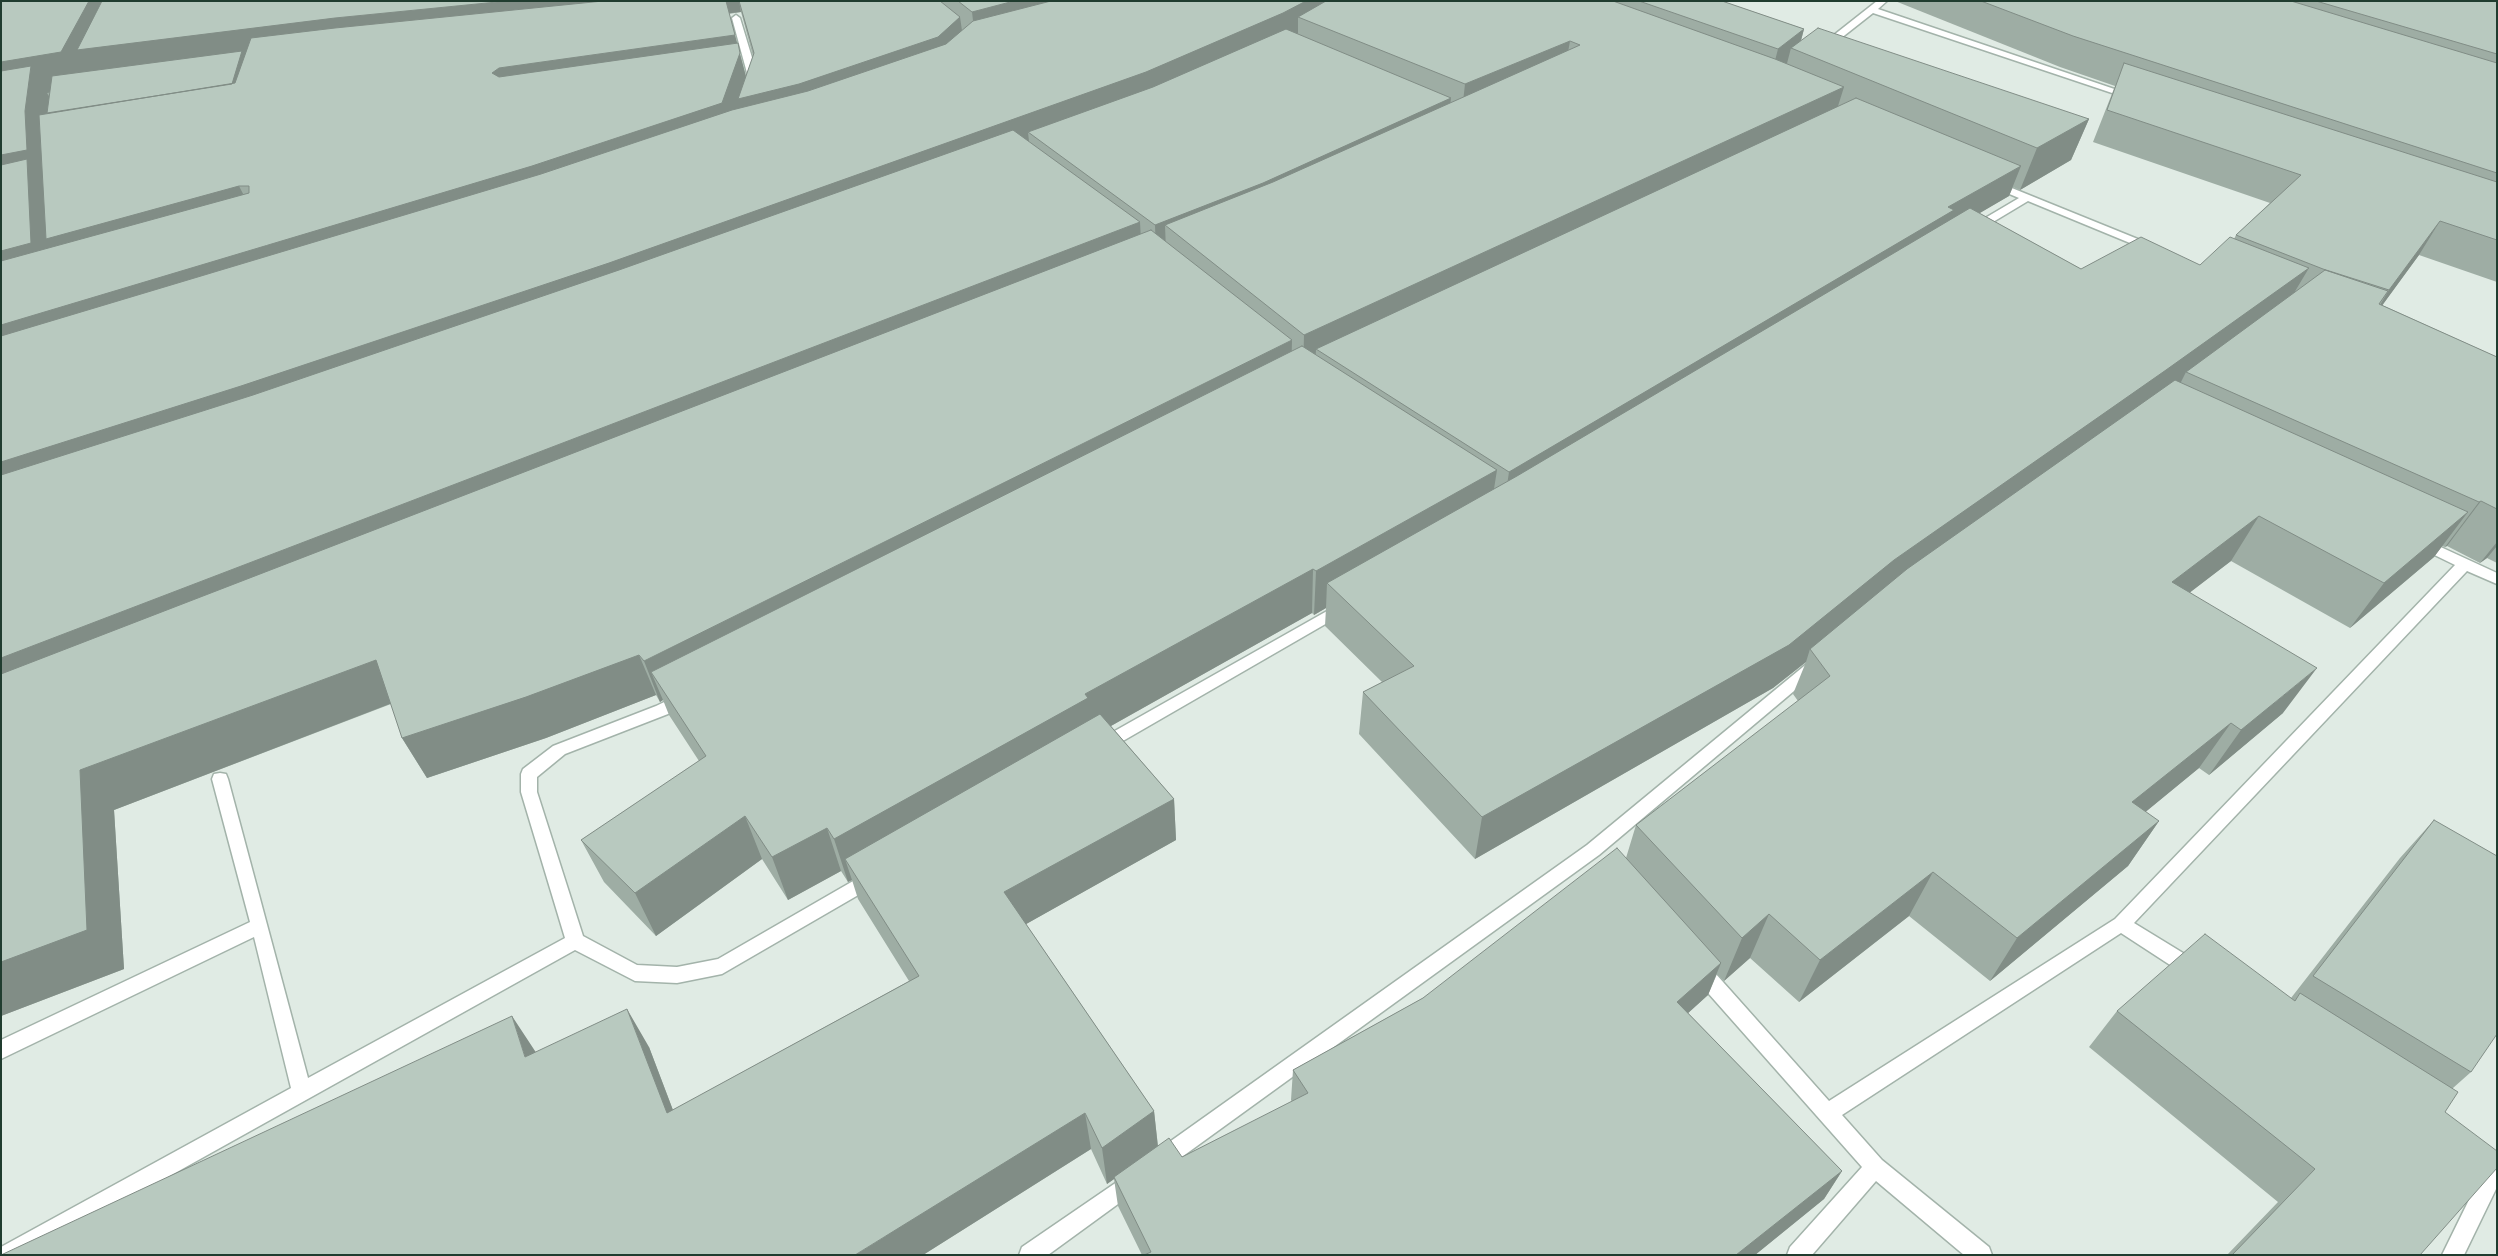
<!DOCTYPE html>
<html>
<head>
<meta charset="utf-8">
<style>
	body { margin:0 }
	#map { position:relative; width:2498px; height:1256px; overflow:hidden; background:#e0ebe4; font-family:Commissioner,sans-serif }
	canvas { display:block }
	.frame { position:absolute; inset:0; border:2px solid #203c2f; pointer-events:none }
</style>
</head>
<body>
<div id="map">
<canvas width="2498" height="1256"></canvas>
<div class="frame"></div>
</div>
<script>
const c = document.querySelector('canvas').getContext('2d');
c.lineJoin = 'round';
function poly(rows) {
  const path = new Path2D();
  for (const r of rows) {
    path.moveTo(r[0], r[1]);
    for (let i = 2; i < r.length; i += 2) path.lineTo(r[i], r[i + 1]);
  }
  return path;
}
function trace(path, color, width, dash) {
  c.strokeStyle = color;
  c.lineWidth = width;
  c.lineCap = dash ? 'butt' : 'round';
  c.setLineDash(dash || []);
  c.stroke(path);
}
function paint(path, color) {
  c.fillStyle = color;
  c.fill(path, 'evenodd');
}
const street = poly([
	[1877,1,1887,1,1878,9,2138,97,2130,99,1873,13,1826,50,1820,50,1820,46,1877,1],
	[736,15,740,18,760,84,758,86,750,84,732,18,736,15],
	[1992,180,2155,246,2157,248,2155,250,2147,250,2028,201,1978,231,1970,231,1970,227,2019,198,1988,185,1988,181,1992,180],
	[2419,537,2497,573,2497,584,2467,571,2134,923,2201,964,2203,970,2201,976,2194,978,2187,976,2121,933,1842,1115,1882,1160,1989,1247,1992,1255,1964,1255,1876,1181,1812,1255,1787,1255,1790,1247,1862,1167,1693,976,1691,970,1693,964,1700,962,1707,964,1829,1101,2115,919,2455,565,2414,545,2412,542,2419,537],
	[1343,602,1348,603,1350,607,1348,611,1109,749,1103,751,1097,749,1095,745,1097,741,1343,602],
	[1814,660,1819,662,1822,666,1819,670,1599,855,1168,1167,1161,1170,1154,1167,1151,1160,1154,1153,1587,845,1809,662,1814,660],
	[683,693,689,695,691,699,689,703,668,714,565,754,537,777,537,792,583,936,637,965,677,967,718,959,867,873,873,871,879,873,882,878,879,883,722,974,677,983,635,981,575,950,28,1255,1,1255,1,1247,291,1088,254,937,1,1059,1,1040,250,922,212,779,214,774,220,773,226,774,228,779,308,1078,565,938,521,792,521,774,523,769,553,746,656,706,683,693],
	[2497,1154,2497,1187,2464,1255,2442,1255,2490,1157,2497,1154],
	[1133,1171,1140,1174,1143,1181,1140,1188,1048,1255,1019,1255,1022,1247,1133,1171]
]);
const wall = poly([
	[1,1,1722,1,1804,29,1801,41,2089,119,2071,160,2020,190,2013,187,2009,196,1979,213,2081,269,2200,265,2234,239,2236,235,2270,203,2093,142,2115,86,2060,67,1895,1,2497,1,2497,282,2419,255,2382,305,2497,357,2497,563,2487,558,2480,563,2447,546,2445,547,2442,546,2434,557,2350,628,2231,561,2190,592,2283,713,2209,775,2199,768,2145,812,2159,821,2128,866,1990,981,1909,916,1799,1002,1750,958,1724,981,1717,974,1708,995,1688,1013,1842,1171,1824,1199,1755,1255,1142,1255,1118,1206,1114,1179,1107,1184,1091,1149,923,1255,536,1052,649,1047,673,1110,909,981,858,899,852,880,848,882,841,871,788,900,762,859,656,936,604,882,581,840,699,761,669,715,663,700,660,702,656,695,546,738,427,778,402,738,391,704,114,810,124,969,1,1016],
	[741,12,753,56,746,76,729,14],
	[1326,608,1325,626,1382,682,1363,692,1359,734,1475,859,1773,688,1806,662,1793,694,1798,701,1636,825,1626,858,1423,998,1293,1070,1291,1100,1292,1102,1182,1157,1158,1146,1154,1111,1026,924,1176,840,1174,799,1111,726,1312,613,1314,615],
	[2434,820,2471,1072,2453,1088,2445,1112,2420,1255,2227,1255,2278,1202,2089,1047,2117,1011,2291,998,2400,858]
]);
const shadedWall = poly([
	[89,1,124,1,335,18,507,1,739,1,741,12,350,52,239,186,258,223,1,296,1,62],
	[81,87,52,101,47,93],
	[1014,1,1121,1,976,46,972,12],
	[1306,1,1367,1,1298,17,1298,39,1028,132,1030,151,1,512,1,462],
	[960,17,965,51,1,372,1,325,512,103,492,73,499,68,735,35,749,88],
	[1804,29,1798,51,1791,48,1785,71,1769,84,1778,49],
	[1570,41,1564,75,1461,120,1465,84],
	[1844,87,1833,122,1316,349,1315,368,1303,374,1304,335],
	[1451,98,1448,126,1165,225,1166,251,1156,255,1155,225],
	[2089,119,2071,160,2020,190,2037,148],
	[2021,166,2009,196,1946,233,1504,506,1509,472,1948,207],
	[2440,221,2419,255,2368,325,2389,290],
	[1140,222,1142,259,1,712,1,658],
	[2309,268,2285,308,2186,372,2178,388,1810,649,1806,662,1773,688,1475,859,1482,817,1894,560],
	[1292,340,1291,380,651,672,663,700,660,702,644,661],
	[1497,470,1490,514,1327,583,1326,608,1314,615,1316,571],
	[2481,501,2447,546,2445,547,2479,502],
	[2468,512,2434,557,2350,628,2384,583],
	[2259,516,2231,561,2145,627,2172,582],
	[2497,542,2497,546,2487,558,2480,563],
	[1313,569,1312,613,1093,736,845,859,852,880,848,882,834,839,1085,694],
	[639,655,656,695,546,738,427,778,402,738],
	[376,660,400,700,114,810,124,969,1,1016,1,962,80,770],
	[2317,668,2283,713,2209,775,2241,730],
	[2231,723,2199,768,2103,847,2132,802],
	[1174,799,1176,840,1012,932,1004,892],
	[745,816,762,859,656,936,635,893],
	[2159,821,2128,866,1990,981,2017,938],
	[827,828,841,871,788,900,772,857],
	[1933,872,1909,916,1799,1002,1820,960],
	[1769,914,1750,958,1724,981,1742,938],
	[1721,963,1708,995,1665,1034,1677,1002],
	[627,1009,649,1047,688,1150,667,1113],
	[512,1016,537,1054,525,1057],
	[1154,1111,1158,1148,1107,1184,1102,1148],
	[1085,1113,1091,1149,923,1255,855,1255],
	[1842,1171,1824,1199,1755,1255,1736,1255]
]);
const building = poly([
	[1,1,89,1,61,52,1,62,1,1],
	[102,1,507,1,335,18,77,50,102,1],
	[603,1,726,1,735,35,499,68,492,73,499,77,738,43,740,53,722,103,532,166,1,325,1,261,249,193,249,186,239,186,46,239,39,115,235,83,251,38,335,28,603,1],
	[739,1,940,1,960,17,938,37,799,84,738,99,754,53,739,1],
	[958,1,1014,1,972,12,958,1],
	[1051,1,1306,1,1283,13,1146,72,609,263,241,386,1,462,1,336,541,174,732,110,808,91,946,44,973,21,1051,1],
	[1326,1,1613,1,1775,59,1844,87,1304,335,1165,225,1273,182,1580,45,1570,41,1465,84,1298,17,1326,1],
	[1639,1,1722,1,1804,29,1778,49,1639,1],
	[1981,1,2291,1,2497,63,2497,173,2073,36,1981,1],
	[2316,1,2497,1,2497,54,2316,1],
	[1818,28,2089,119,2037,148,1791,48,1818,28],
	[1286,29,1451,98,1263,183,1155,225,1028,132,1153,87,1286,29],
	[242,51,232,84,47,113,52,76,242,51],
	[2124,63,2497,182,2497,240,2440,221,2389,290,2323,269,2236,235,2301,175,2107,110,2124,63],
	[31,66,25,111,27,150,1,155,1,71,31,66],
	[1856,98,2021,166,1948,207,1954,210,1509,472,1316,349,1856,98],
	[1013,130,1140,222,1,658,1,475,253,395,619,270,1013,130],
	[27,159,31,243,1,251,1,165,27,159],
	[1970,208,2081,269,2141,237,2200,265,2230,237,2309,268,2166,370,1894,560,1789,645,1482,817,1363,692,1414,666,1327,583,1517,476,1970,208],
	[1151,230,1292,340,644,661,639,655,526,697,402,738,376,660,80,770,87,930,1,962,1,674,1151,230],
	[2325,270,2388,291,2379,304,2497,357,2497,509,2481,501,2479,502,2186,372,2325,270],
	[1302,346,1497,470,1316,571,1313,569,1085,694,1088,698,834,839,827,828,772,857,745,816,635,893,581,840,706,756,651,672,1302,346],
	[2175,380,2468,512,2384,583,2259,516,2172,582,2317,668,2241,730,2231,723,2132,802,2159,821,2017,938,1933,872,1820,960,1769,914,1742,938,1636,825,1830,676,1810,649,1907,569,2175,380],
	[1100,714,1174,799,1004,892,1154,1111,1102,1148,1085,1113,855,1255,1,1255,512,1016,525,1057,627,1009,667,1113,919,976,845,859,1100,714],
	[2434,820,2497,856,2497,1034,2471,1072,2313,976,2434,820],
	[1617,848,1721,963,1677,1002,1842,1171,1736,1255,1144,1255,1151,1252,1114,1177,1169,1138,1182,1157,1308,1093,1293,1070,1423,998,1617,848],
	[2205,934,2295,1001,2300,993,2458,1092,2445,1112,2497,1151,2497,1168,2420,1255,2232,1255,2315,1169,2117,1011,2205,934]
]);
trace(street, '#a3b3aa', 3);
paint(street, '#fff');
paint(wall, '#9eada4');
paint(shadedWall, '#818d86');
paint(building, '#b8c9bf');
trace(building, '#818d86', 1);
</script>
</body>
</html>
